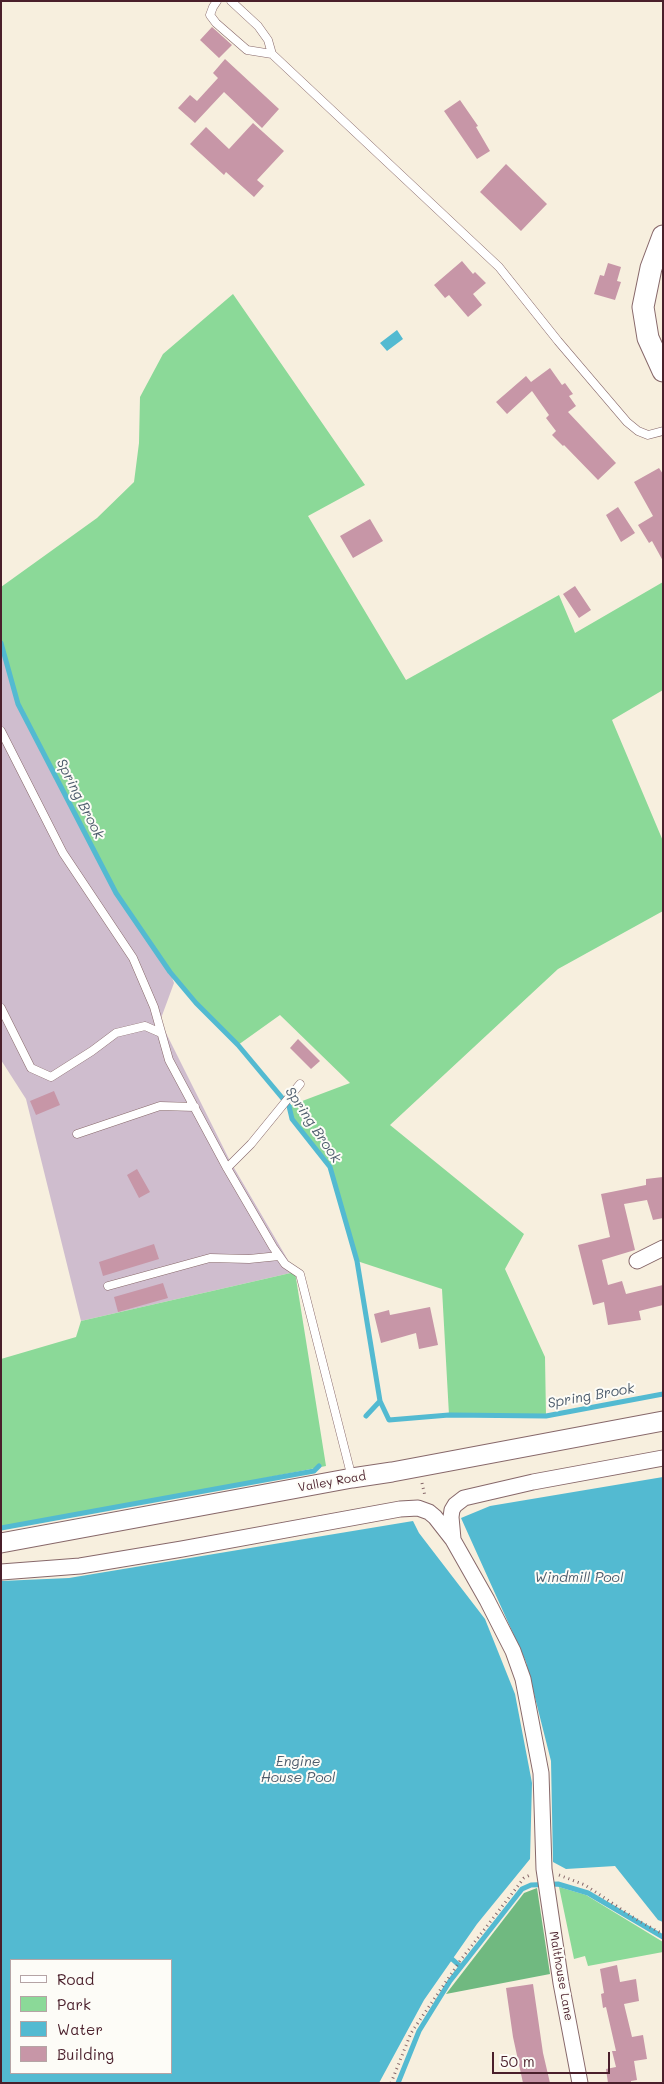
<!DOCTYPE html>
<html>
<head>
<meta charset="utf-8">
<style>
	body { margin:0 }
	#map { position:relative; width:664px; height:2084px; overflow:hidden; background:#f7efde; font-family:Mali,sans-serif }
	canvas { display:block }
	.frame { position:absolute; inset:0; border:2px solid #4a1f2b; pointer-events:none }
	.legend { position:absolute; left:10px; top:1959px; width:162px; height:115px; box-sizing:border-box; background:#fdfcf7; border:1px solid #b5a4a5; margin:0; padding:6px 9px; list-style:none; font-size:15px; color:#4a1f2b }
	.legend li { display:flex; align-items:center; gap:10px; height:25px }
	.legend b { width:25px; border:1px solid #b5a4a5 }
	.scale { position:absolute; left:492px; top:2052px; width:118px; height:22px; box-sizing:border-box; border:2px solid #4a1f2b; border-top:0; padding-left:6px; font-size:15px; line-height:18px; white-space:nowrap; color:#4a1f2b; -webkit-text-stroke:4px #fdfcf7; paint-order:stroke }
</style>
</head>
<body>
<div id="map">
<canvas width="664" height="2084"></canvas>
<div class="frame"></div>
<ul class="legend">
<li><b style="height:6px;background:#fff"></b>Road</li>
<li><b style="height:14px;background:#8bd998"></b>Park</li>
<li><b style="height:14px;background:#53bad1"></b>Water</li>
<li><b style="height:14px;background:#c796a7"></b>Building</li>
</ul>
<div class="scale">50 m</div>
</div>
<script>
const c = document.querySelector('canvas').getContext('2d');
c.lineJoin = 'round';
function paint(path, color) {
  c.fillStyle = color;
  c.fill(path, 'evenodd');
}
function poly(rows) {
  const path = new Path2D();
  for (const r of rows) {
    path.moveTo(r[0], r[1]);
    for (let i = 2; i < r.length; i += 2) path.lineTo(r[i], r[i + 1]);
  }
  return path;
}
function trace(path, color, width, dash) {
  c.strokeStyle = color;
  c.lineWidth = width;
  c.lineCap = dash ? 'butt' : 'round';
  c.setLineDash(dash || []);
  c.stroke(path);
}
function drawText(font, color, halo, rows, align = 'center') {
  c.font = font + ' Mali,sans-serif';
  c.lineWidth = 4;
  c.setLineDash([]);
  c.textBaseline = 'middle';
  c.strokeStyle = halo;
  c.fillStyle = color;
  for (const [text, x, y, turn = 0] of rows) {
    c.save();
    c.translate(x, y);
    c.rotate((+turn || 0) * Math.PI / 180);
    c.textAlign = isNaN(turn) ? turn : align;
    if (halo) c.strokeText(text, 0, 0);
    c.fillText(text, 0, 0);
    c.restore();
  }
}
const industrial = poly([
	[1,643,18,704,116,893,170,972,174,983,160,1021,230,1161,295,1272,81,1321,26,1099,1,1060]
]);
const green = poly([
	[233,294,365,485,308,516,406,680,559,595,575,633,663,582,663,690,612,720,663,841,663,911,558,969,390,1125,524,1234,505,1269,545,1357,546,1416,449,1415,442,1289,357,1261,330,1167,292,1119,289,1106,350,1083,280,1015,238,1045,196,1003,170,972,116,893,18,704,1,643,1,587,97,518,134,482,139,443,140,397,163,354],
	[295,1272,326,1466,1,1530,1,1359,76,1337,81,1321],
	[559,1887,586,1895,663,1942,663,1952,588,1966,585,1956,574,1959]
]);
const forest = poly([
	[537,1888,550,1974,446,1994,524,1893]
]);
const water = poly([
	[397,330,403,339,387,351,380,343],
	[663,1477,663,1922,658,1920,615,1866,566,1869,553,1862,551,1761,526,1662,461,1518,490,1506],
	[413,1521,419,1533,485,1619,515,1694,532,1783,530,1859,477,1924,424,2000,379,2083,1,2083,1,1581,69,1578],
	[11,1960,171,1960,171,2073,11,2073]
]);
const stream = poly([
	[1,643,18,704,116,893,170,972,196,1003,238,1045,289,1106,292,1119,330,1167,357,1261,380,1401,389,1420,449,1415,546,1416,663,1394],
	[366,1416,380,1401],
	[1,1528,314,1471,319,1466],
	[452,1959,461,1967],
	[398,2083,419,2031,450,1981,522,1889,531,1885,558,1884,588,1893,663,1937]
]);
const building = poly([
	[212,27,232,45,219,58,200,40],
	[225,59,279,109,262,128,224,92,195,123,178,108,190,95,197,101,218,78,213,73],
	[460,100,478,126,476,127,490,151,477,159,444,111],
	[253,123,284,151,257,180,264,186,254,197,226,172,224,175,190,144,206,127,229,149],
	[506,164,547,204,521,231,480,192],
	[462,261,473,274,475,272,486,283,473,294,482,305,468,317,449,295,445,298,434,285],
	[608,263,621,267,617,281,621,282,615,300,594,294,600,275,604,276],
	[550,368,562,385,565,383,573,394,569,396,576,406,568,412,616,463,598,480,564,445,563,446,552,435,556,431,546,418,549,415,532,391,507,414,496,402,526,376,531,382],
	[659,468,663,474,663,561,652,541,649,543,638,525,653,516,634,482],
	[618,507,635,533,621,542,606,515],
	[370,519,383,541,353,558,340,536],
	[575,586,591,610,579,618,563,594],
	[298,1039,320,1061,311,1069,290,1048],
	[54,1091,60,1105,36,1115,30,1101],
	[137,1169,150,1192,139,1198,127,1175],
	[663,1177,663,1218,653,1220,647,1200,624,1204,635,1250,602,1260,608,1285,622,1281,626,1294,663,1285,663,1305,639,1311,641,1320,608,1325,604,1302,593,1305,578,1245,610,1237,601,1194,646,1185,646,1179],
	[154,1244,159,1259,103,1276,99,1262],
	[163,1283,168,1298,118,1312,114,1297],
	[430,1307,438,1345,419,1349,416,1333,381,1343,374,1314,389,1310,390,1315],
	[617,1965,620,1982,636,1979,639,2001,624,2004,632,2037,643,2035,647,2059,634,2061,637,2080,631,2081,631,2083,608,2083,606,2069,616,2067,612,2051,616,2051,606,2007,603,2008,601,1994,604,1993,600,1969],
	[533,1984,543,2053,550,2083,523,2083,513,2037,506,1988]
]);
const path = poly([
	[422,1483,425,1496],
	[559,1875,585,1885,639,1921,663,1934],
	[391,2083,411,2033,460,1961,524,1878,530,1875]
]);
const service = poly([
	[217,1,213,7,210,15,216,23,247,50,272,54],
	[231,1,258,26,268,40,272,54,499,267,558,341,627,422,638,431,648,435,663,431],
	[1,731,63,853,133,958,154,1007,169,1060,227,1168,273,1247,285,1264,300,1274,352,1478],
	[1,1008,31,1068,51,1077,92,1051,116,1033,145,1026,161,1033],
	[77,1134,160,1106,195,1107],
	[227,1168,251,1144,300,1084],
	[108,1286,210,1258,249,1259,279,1256]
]);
const minor = poly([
	[637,1261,663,1248],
	[453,1539,451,1517,452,1510,455,1505,464,1498,533,1482,663,1458],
	[1,1572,80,1566,182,1549,400,1509,418,1508,429,1512,435,1517,453,1540,487,1600,513,1651,523,1679,541,1773,544,1869,561,1983,580,2083]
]);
const tertiary = poly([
	[1,1543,352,1478,392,1472,663,1421]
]);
const secondary = poly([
	[663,236,651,268,643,307,648,338,663,371]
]);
const streetNames = [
	["Valley Road",332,1482,-10],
	["Malthouse Lane",561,1976,80]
];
const waterNames = [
	["Spring Brook",80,799,63],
	["Spring Brook",313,1125,56],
	["Spring Brook",591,1396,-10],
	["Windmill Pool",579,1578],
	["Engine",298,1762],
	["House Pool",298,1778]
];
paint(industrial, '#cfbdce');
paint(green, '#8bd998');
paint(forest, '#70b980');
paint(water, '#53bad1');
trace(stream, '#53bad1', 5);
paint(building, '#c796a7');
trace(service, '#87686a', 9);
trace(minor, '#87686a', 17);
trace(tertiary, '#87686a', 21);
trace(secondary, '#87686a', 23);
trace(path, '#87686a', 3, [1, 4]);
trace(service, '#fff', 8);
trace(minor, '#fff', 15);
trace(tertiary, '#fff', 19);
trace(secondary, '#fff', 21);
drawText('12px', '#4a1f2b', '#fdfcf7', streetNames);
drawText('italic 14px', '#4e5d6d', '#fdfcf7', waterNames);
</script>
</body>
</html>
